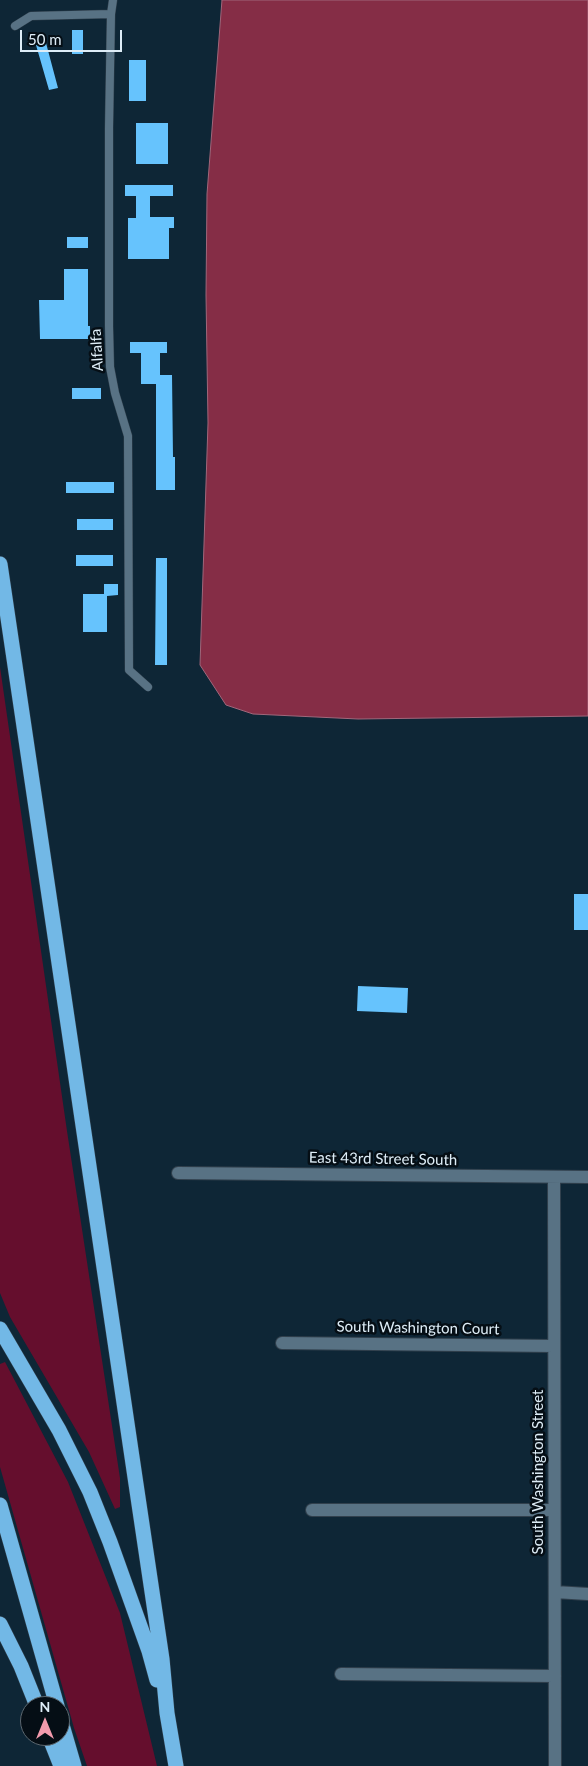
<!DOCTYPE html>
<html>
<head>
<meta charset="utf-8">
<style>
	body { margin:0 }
	#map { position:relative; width:588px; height:1766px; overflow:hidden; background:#0e2636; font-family:Lato,sans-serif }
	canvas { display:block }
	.north { position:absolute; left:20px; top:1696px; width:50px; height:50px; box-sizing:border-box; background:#050e15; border:1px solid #5c676f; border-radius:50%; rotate:0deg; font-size:14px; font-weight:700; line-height:20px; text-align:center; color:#deedf7 }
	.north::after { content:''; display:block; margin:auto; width:18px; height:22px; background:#f29aac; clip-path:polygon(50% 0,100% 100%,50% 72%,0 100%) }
	.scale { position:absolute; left:20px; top:30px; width:102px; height:22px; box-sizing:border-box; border:2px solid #deedf7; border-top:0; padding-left:6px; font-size:15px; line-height:18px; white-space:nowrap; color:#deedf7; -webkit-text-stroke:4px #050e15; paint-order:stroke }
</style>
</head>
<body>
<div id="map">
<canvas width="588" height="1766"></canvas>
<div class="north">N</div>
<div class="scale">50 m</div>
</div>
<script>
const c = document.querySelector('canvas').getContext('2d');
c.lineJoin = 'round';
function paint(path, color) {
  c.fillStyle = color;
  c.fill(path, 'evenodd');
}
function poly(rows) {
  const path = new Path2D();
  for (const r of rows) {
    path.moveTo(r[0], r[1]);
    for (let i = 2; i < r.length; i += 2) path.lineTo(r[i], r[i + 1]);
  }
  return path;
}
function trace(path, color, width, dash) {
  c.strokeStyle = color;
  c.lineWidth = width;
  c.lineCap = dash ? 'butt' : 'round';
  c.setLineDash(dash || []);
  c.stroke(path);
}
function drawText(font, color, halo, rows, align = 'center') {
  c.font = font + ' Lato,sans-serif';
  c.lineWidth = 5;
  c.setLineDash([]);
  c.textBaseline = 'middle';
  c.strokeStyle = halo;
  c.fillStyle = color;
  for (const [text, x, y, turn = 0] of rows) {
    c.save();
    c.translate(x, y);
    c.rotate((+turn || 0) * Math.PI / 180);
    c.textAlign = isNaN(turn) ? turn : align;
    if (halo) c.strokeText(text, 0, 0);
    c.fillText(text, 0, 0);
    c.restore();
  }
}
const green = poly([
	[0,667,67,1131,120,1478,120,1507,115,1509,89,1452,10,1317,0,1293],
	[5,1362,68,1482,120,1613,157,1766,87,1766,74,1728,0,1467,0,1364]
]);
const water = poly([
	[222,0,588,0,588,716,358,719,253,714,226,705,200,665,208,423,206,295,207,194,222,0]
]);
const building = poly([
	[72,30,83,30,83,54,72,54],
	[46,43,58,88,49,90,36,45],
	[129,60,146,60,146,101,129,101],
	[136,123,168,123,168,164,136,164],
	[125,185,173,185,173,196,150,196,150,217,174,217,174,228,169,228,169,259,128,259,128,218,136,218,136,196,125,196],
	[67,237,88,237,88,248,67,248],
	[64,269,88,269,88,326,90,326,90,339,40,339,39,300,64,300],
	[130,342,167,342,167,353,160,353,160,375,172,375,173,457,175,457,175,490,156,490,156,384,141,384,141,353,130,353],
	[72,388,101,388,101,399,72,399],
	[66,482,114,482,114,493,66,493],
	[77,519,113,519,113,530,77,530],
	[76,555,113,555,113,566,76,566],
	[156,558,167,558,167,665,155,665],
	[104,584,118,584,118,595,107,596,107,632,83,632,83,594,104,594],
	[574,894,588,894,588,930,574,930],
	[358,986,408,988,407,1013,357,1011]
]);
const lane = poly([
	[113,0,111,14,109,128,109,326,110,367,115,393,128,436,129,670,148,687],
	[15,26,31,16,111,14]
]);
const street = poly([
	[178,1173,588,1177],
	[554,1177,555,1766],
	[282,1343,554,1346],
	[312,1510,554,1510],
	[555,1592,588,1594],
	[341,1674,555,1676]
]);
const highway = poly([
	[0,564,136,1484,162,1659,167,1713,176,1766],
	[0,1329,59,1430,90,1492,110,1542,149,1651,157,1680],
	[0,1505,57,1706],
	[0,1624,21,1666,37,1706],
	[60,1718,74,1766],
	[49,1736,61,1766]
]);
const streetNames = [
	["Alfalfa",97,350,-93],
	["East 43rd Street South",383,1159,1],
	["South Washington Court",418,1328,1],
	["South Washington Street",538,1472,-90]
];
paint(green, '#650e2d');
paint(water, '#852d46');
trace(water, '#a0677b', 1);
paint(building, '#66c3fd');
trace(lane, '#31404d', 9);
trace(street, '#31404d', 14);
trace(highway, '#31404d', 16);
trace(lane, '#587284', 8);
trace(street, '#587284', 12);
trace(highway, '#72b8e6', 15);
drawText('15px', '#deedf7', '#050e15', streetNames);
</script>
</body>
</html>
